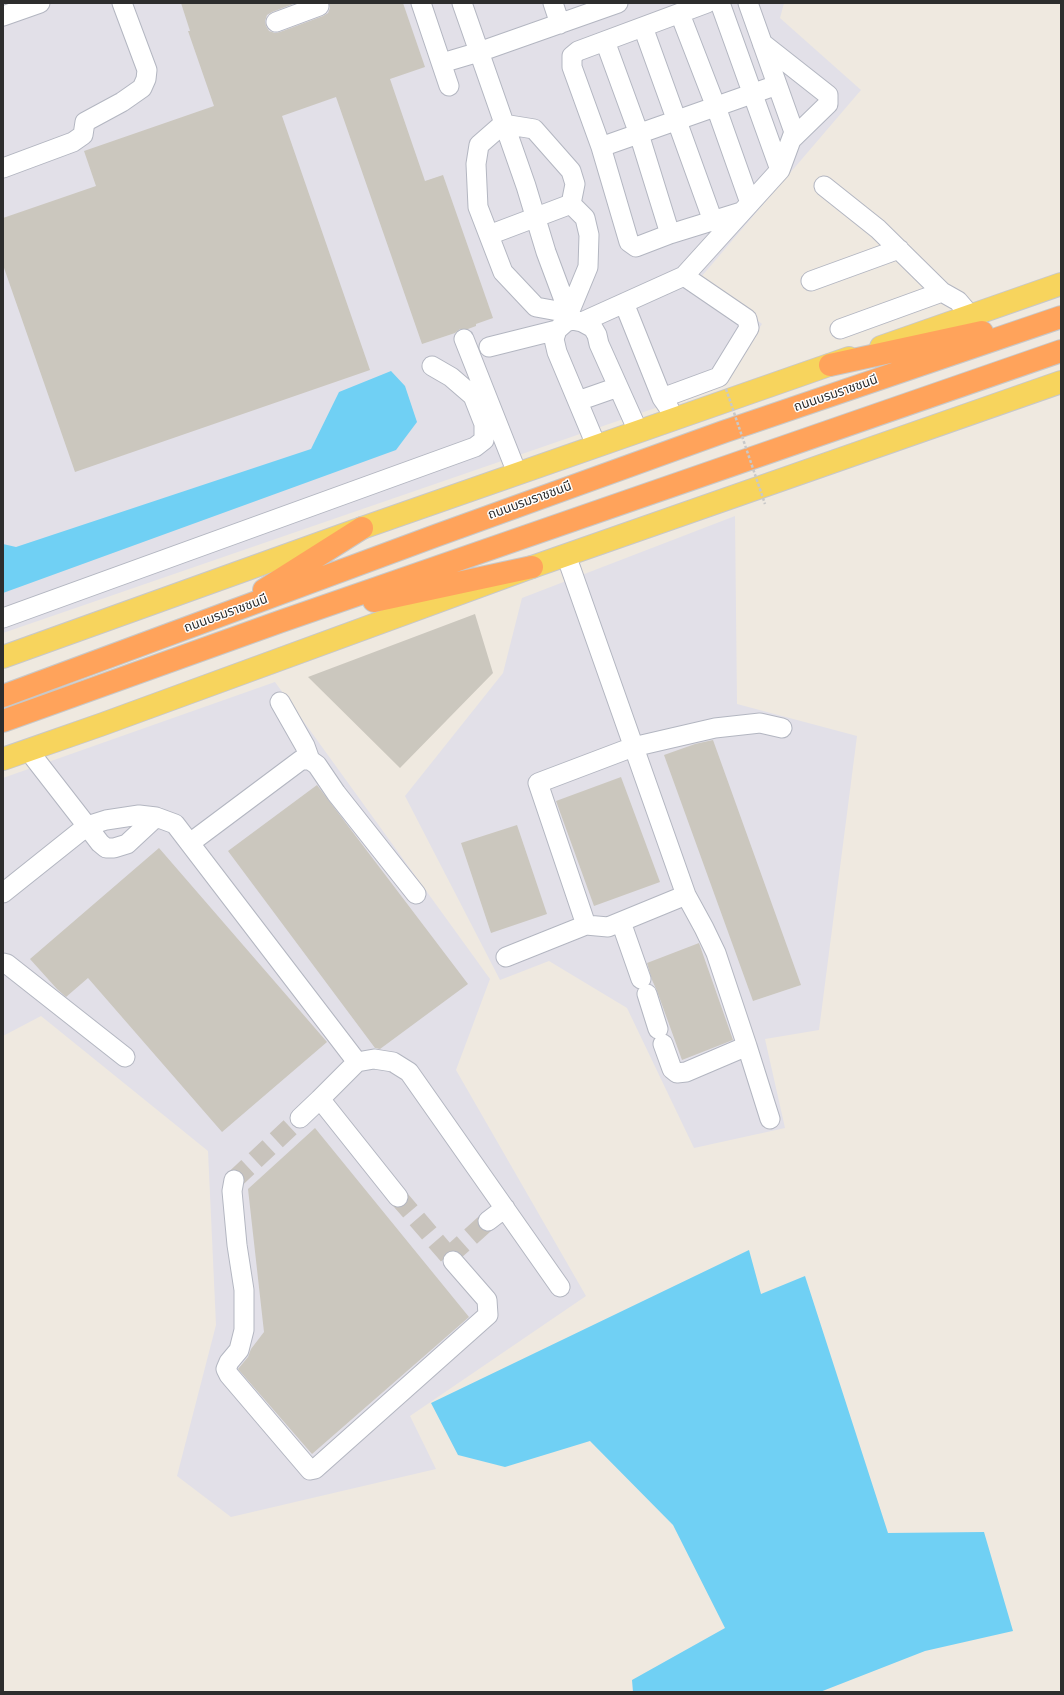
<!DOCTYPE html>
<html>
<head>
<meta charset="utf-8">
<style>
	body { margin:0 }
	#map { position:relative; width:1064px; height:1695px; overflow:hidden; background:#efe9e0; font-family:Poppins,sans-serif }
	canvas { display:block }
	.frame { position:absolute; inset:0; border:4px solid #2d2d2d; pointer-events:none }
</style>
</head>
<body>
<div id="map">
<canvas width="1064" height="1695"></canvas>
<div class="frame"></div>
</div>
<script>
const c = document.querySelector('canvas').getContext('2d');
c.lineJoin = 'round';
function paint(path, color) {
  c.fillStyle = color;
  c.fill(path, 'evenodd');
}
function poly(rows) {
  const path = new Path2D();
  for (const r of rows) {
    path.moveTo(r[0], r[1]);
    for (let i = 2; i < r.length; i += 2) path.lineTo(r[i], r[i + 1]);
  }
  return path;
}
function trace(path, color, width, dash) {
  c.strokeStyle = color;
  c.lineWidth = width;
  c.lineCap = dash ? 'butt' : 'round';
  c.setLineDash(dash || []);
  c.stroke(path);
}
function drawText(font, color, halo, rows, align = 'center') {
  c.font = font + ' Poppins,"Noto Sans Thai",sans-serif';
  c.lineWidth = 3;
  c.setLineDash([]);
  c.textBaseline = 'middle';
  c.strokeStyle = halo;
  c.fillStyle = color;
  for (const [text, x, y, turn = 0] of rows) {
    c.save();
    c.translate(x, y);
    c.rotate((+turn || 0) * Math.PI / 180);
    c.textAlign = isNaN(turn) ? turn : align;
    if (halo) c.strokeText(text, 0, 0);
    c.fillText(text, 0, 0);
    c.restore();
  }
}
const industrial = poly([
	[3,3,784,3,780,18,861,90,701,277,762,324,722,385,3,633],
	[735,516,737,704,857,736,819,1030,765,1039,785,1128,694,1148,627,1008,549,961,500,980,405,796,503,673,522,598],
	[275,682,490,979,456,1070,586,1296,410,1416,436,1469,231,1517,177,1476,216,1325,208,1151,41,1016,3,1036,3,778]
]);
const water = poly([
	[391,371,405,386,417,422,396,450,3,593,3,544,16,547,311,449,339,392],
	[749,1250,761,1294,805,1276,888,1533,984,1532,1013,1631,925,1651,820,1692,633,1692,632,1680,725,1628,673,1525,590,1441,505,1467,458,1455,431,1403]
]);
const building = poly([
	[181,3,296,3,272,12,267,15,265,21,266,26,269,31,275,33,280,32,323,16,328,13,330,8,329,3,403,3,425,67,390,79,425,181,443,175,493,318,476,324,476,326,468,329,460,329,455,333,422,344,336,97,282,116,370,370,75,472,3,265,3,218,96,186,84,151,214,106,188,31,190,31],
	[475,614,493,673,400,768,308,677],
	[713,740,801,985,753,1001,664,755,695,744],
	[621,777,660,882,594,906,556,801],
	[317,785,468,984,380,1049,375,1048,228,851],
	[517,825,547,914,491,933,461,843],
	[159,848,327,1042,222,1132,88,978,66,997,57,989,30,959],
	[699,943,733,1040,682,1060,657,991,652,980,647,963],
	[315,1128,469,1317,312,1454,238,1369,248,1357,251,1349,264,1332,248,1189]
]);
const minorTunnel = poly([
	[234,1180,300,1118],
	[398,1197,453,1261],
	[449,1256,488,1221]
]);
const minor = poly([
	[421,3,449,86],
	[462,3,526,186,546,252,571,319],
	[553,3,560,24],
	[720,3,780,170],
	[680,14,716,107,750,203],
	[3,16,40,3],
	[276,22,319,6],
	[643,27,713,221],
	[605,41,639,134,670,234,741,212],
	[762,43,828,95,828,104,791,140],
	[442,63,479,52,618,3],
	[503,124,534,129,571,171,575,184,571,204,585,218,589,235,588,267,569,313,536,307,503,272,478,207,476,164,479,145,503,124],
	[601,147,777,85],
	[3,168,73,142,83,135,85,122,122,102,142,88,146,79,147,70,122,3],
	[824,186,878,229,942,292],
	[670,234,636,247,629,242,601,147,572,67,572,56,578,51,707,3],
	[489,235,571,204],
	[811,281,899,249],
	[624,303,662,398,669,408],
	[582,322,684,276,780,170,794,132,748,3],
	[840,329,942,292,958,301,970,315],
	[464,339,517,473],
	[489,347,557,330],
	[662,398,719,377,749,328,747,319,684,276],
	[578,401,618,387],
	[596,445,557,352,554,339,557,330,566,322,572,320,582,322,593,328,597,335,599,344,638,431],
	[566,555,686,895,704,928,716,953,747,1046],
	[3,618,475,447,484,440,484,424,473,396,451,377,432,366],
	[280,702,305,746,310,760],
	[28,750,87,826,106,820,139,815,156,817,175,824,357,1062,320,1099,398,1197],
	[190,843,301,760,310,760,317,765,336,793,416,894],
	[3,893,87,826,100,843,106,848,114,848,127,844,156,817],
	[686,895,608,927,586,925,538,783,633,747,715,728,760,723,782,728],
	[621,922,641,979],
	[506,957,586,925],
	[3,963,7,964,125,1057],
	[647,994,658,1029],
	[663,1044,672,1069,677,1073,686,1072,747,1046,770,1119],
	[357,1062,374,1059,393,1062,409,1072,560,1287],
	[300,1118,320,1099],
	[234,1180,232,1191,237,1245,244,1290,244,1330,239,1350,229,1362,226,1369,229,1375,310,1470,315,1469,488,1315,487,1300,453,1261],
	[488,1221,505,1208]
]);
const major = poly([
	[881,347,1061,284],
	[3,657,362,528,849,358],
	[3,759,103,724,532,567,1061,382]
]);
const highway = poly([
	[830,365,982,332],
	[264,590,362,528],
	[374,601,532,567],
	[3,696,435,536,723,432,1061,317],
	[3,721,279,622,1061,351]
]);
const pathBridge = poly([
	[726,389,765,504]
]);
const streetNames = [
	["ถนนบรมราชชนนี",836,394,-19],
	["ถนนบรมราชชนนี",530,501,-20],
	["ถนนบรมราชชนนี",226,614,-20]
];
paint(industrial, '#e2e0e8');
paint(water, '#70d0f4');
paint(building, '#cbc7be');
trace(minorTunnel, '#c8c3bc', 19, [19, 10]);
trace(minor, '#b3b6c1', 21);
trace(major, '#c8c8c8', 24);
trace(highway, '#c8c8c8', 24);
trace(minor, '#fff', 19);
trace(major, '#f7d45d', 22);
trace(highway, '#ffa35b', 22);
trace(pathBridge, '#c8c8c8', 2.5, [3, 2]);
drawText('13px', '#2d2d2d', '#fff', streetNames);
</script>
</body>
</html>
